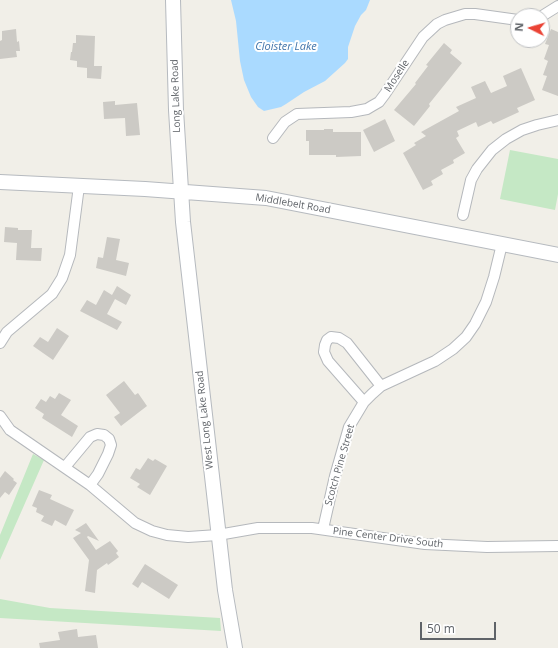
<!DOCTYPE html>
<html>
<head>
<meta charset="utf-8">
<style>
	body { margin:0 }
	#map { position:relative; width:558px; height:648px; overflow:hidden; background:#f1efe8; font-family:"Open Sans",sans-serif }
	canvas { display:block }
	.north { position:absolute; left:510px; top:8px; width:40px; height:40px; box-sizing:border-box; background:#fff; border:1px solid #bfc1c3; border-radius:50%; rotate:275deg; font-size:11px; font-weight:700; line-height:16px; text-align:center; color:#5f6368 }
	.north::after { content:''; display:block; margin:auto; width:14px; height:18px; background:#ea4335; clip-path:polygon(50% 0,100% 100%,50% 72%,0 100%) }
	.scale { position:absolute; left:420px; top:622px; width:76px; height:18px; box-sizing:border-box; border:2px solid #5f6368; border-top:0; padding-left:5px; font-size:12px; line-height:14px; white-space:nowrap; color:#5f6368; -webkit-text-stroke:3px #fff; paint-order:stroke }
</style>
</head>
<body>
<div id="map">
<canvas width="558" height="648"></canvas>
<div class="north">N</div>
<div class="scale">50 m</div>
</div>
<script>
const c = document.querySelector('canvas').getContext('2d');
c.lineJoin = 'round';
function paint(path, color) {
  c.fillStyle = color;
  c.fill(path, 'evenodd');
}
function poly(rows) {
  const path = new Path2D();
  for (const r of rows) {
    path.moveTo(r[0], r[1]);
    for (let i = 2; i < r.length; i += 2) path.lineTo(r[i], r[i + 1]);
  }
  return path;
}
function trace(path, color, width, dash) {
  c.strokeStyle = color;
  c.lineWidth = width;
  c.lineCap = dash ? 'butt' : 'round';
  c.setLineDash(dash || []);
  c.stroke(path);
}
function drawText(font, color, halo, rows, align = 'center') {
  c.font = font + ' "Open Sans",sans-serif';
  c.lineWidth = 4;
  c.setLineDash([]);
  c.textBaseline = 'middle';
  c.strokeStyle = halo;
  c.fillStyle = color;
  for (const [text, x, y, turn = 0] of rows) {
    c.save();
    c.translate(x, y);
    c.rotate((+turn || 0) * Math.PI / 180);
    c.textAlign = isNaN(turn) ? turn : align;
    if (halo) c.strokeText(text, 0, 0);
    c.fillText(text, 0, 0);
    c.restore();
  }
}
const green = poly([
	[510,150,558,159,558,194,555,210,500,199],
	[33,454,44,460,0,560,0,535],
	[0,599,50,608,220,618,221,631,0,618]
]);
const water = poly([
	[231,0,370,0,366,10,361,15,355,26,348,47,348,59,345,63,325,81,304,92,286,104,281,107,264,111,258,107,251,97,244,80,240,61,236,21]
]);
const building = poly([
	[16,29,17,42,19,41,20,51,16,51,17,57,0,59,0,41,2,40,2,31],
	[551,29,558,32,558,96,542,90,547,76,543,75,548,61,544,59,549,45,545,44],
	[76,35,95,36,94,66,102,66,101,79,87,78,87,68,77,67,77,61,70,60,71,52,72,52,73,43,76,43],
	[444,43,452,50,450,53,462,63,429,104,430,106,414,126,394,110,416,84,415,83,428,66,426,65],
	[521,68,535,100,517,108,519,112,493,124,491,121,478,127,476,122,457,131,459,136,456,138,465,153,453,160,454,163,441,170,443,174,431,181,433,185,423,190,403,153,416,145,414,143,426,136,421,132,459,111,456,107,476,98,471,87,485,81,491,93,507,86,503,76],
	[115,101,115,105,137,103,140,135,126,136,125,118,104,119,103,102],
	[385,119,395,141,374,152,363,130],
	[324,129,333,129,333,132,361,132,361,156,336,157,336,155,309,155,309,141,306,141,306,130,324,130],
	[5,227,18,228,18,230,32,230,31,248,42,248,41,261,16,260,17,243,4,242],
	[107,237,120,239,116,260,129,263,126,276,96,268,98,257,103,258],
	[117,286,131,295,126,305,115,299,107,314,122,322,117,330,80,311,87,300,96,305,104,290,112,295],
	[57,328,69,336,53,360,33,346,40,337,48,342],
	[124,381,135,395,138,393,147,406,121,426,114,417,120,413,106,395],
	[59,393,71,400,61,415,78,426,72,437,42,418,44,414,35,408,41,399,46,402,50,396,55,399],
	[148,458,153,461,155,459,167,466,150,495,137,487,140,484,130,478,136,468,140,470],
	[5,471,14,479,13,480,17,483,9,495,5,492,0,498,0,478],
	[39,490,52,495,50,499,74,510,66,526,55,520,52,526,41,521,44,516,36,512,37,508,32,506],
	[86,523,99,541,88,536,87,537,96,550,110,541,118,551,116,553,119,557,108,565,107,563,97,570,95,593,85,591,89,560,73,538,81,533,75,530],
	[145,564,178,585,169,599,142,582,138,588,132,584],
	[77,629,78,637,96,635,98,648,40,648,39,643,60,640,58,632]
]);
const street = poly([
	[542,16,558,6],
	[273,138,285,122,297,114,351,112,367,109,372,106,379,102,385,94,423,37,437,24,445,20,465,14,475,14,518,20],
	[463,215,471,180,477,169,492,150,506,139,522,130,537,125,558,120],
	[0,343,7,332,52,294,62,278,70,255,79,186],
	[364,402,328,361,324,352,325,345,327,340,331,337,339,338,347,343,381,386],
	[0,416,10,430,90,485,135,523,152,531,167,535,188,537,218,535,258,528,312,528,425,544,487,547,558,546],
	[65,467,90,437,97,434,104,435,109,439,111,445,108,454,98,474,90,485],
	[323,529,335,476,349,427,364,402,372,394,381,386,435,361,453,349,466,337,475,324,486,302,494,277,502,244]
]);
const secondary = poly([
	[173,0,176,110,183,222,225,590,235,648],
	[0,182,145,189,266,198,558,255]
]);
const streetNames = [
	["Moselle",397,76,-57],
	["Long Lake Road",176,96,-92],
	["Middlebelt Road",293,204,10],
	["West Long Lake Road",205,420,-96],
	["Scotch Pine Street",340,465,-74],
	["Pine Center Drive South",388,538,7]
];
const waterNames = [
	["Cloister Lake",286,47]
];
paint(green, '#c5e8c5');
paint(water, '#aadaff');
paint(building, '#cccac5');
trace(street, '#b5b8bc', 12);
trace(secondary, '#b6babf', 16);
trace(street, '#fff', 10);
trace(secondary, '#fff', 14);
drawText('10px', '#5f6368', '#fff', streetNames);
drawText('italic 11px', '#4174aa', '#fff', waterNames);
</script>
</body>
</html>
